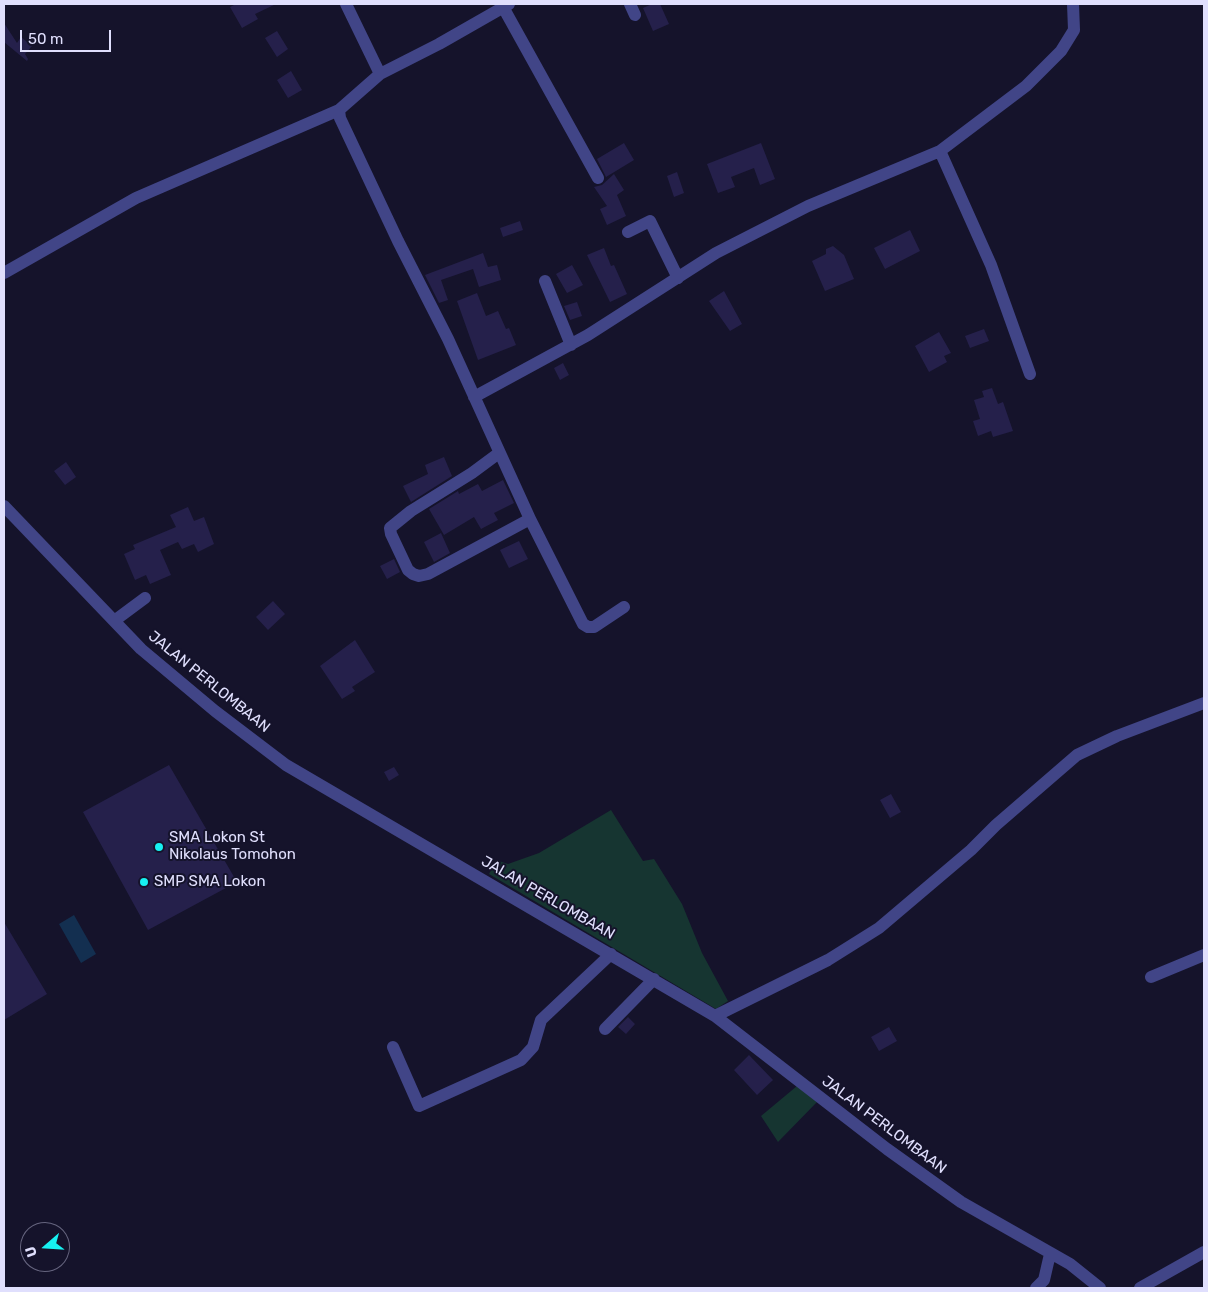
<!DOCTYPE html>
<html>
<head>
<meta charset="utf-8">
<style>
	body { margin:0 }
	#map { position:relative; width:1208px; height:1292px; overflow:hidden; background:#15132b; font-family:Rubik,sans-serif }
	canvas { display:block }
	.frame { position:absolute; inset:0; border:5px solid #e0dffd; pointer-events:none }
	.north { position:absolute; left:20px; top:1222px; width:50px; height:50px; box-sizing:border-box; background:#15132b; border:1px solid #66657f; border-radius:50%; rotate:251deg; font-size:14px; font-weight:700; line-height:20px; text-align:center; color:#e0dffd }
	.north::after { content:''; display:block; margin:auto; width:18px; height:22px; background:#17f0f1; clip-path:polygon(50% 0,100% 100%,50% 72%,0 100%) }
	.scale { position:absolute; left:20px; top:30px; width:91px; height:22px; box-sizing:border-box; border:2px solid #e0dffd; border-top:0; padding-left:6px; font-size:15px; line-height:18px; white-space:nowrap; color:#e0dffd; -webkit-text-stroke:4px #15132b; paint-order:stroke }
</style>
</head>
<body>
<div id="map">
<canvas width="1208" height="1292"></canvas>
<div class="frame"></div>
<div class="north">U</div>
<div class="scale">50 m</div>
</div>
<script>
const c = document.querySelector('canvas').getContext('2d');
c.lineJoin = 'round';
function paint(path, color) {
  c.fillStyle = color;
  c.fill(path, 'evenodd');
}
function poly(rows) {
  const path = new Path2D();
  for (const r of rows) {
    path.moveTo(r[0], r[1]);
    for (let i = 2; i < r.length; i += 2) path.lineTo(r[i], r[i + 1]);
  }
  return path;
}
function trace(path, color, width, dash) {
  c.strokeStyle = color;
  c.lineWidth = width;
  c.lineCap = dash ? 'butt' : 'round';
  c.setLineDash(dash || []);
  c.stroke(path);
}
function drawText(font, color, halo, rows, align = 'center') {
  c.font = font + ' Rubik,sans-serif';
  c.lineWidth = 4;
  c.setLineDash([]);
  c.textBaseline = 'middle';
  c.strokeStyle = halo;
  c.fillStyle = color;
  for (const [text, x, y, turn = 0] of rows) {
    c.save();
    c.translate(x, y);
    c.rotate((+turn || 0) * Math.PI / 180);
    c.textAlign = isNaN(turn) ? turn : align;
    if (halo) c.strokeText(text, 0, 0);
    c.fillText(text, 0, 0);
    c.restore();
  }
}
const green = poly([
	[611,810,643,861,654,859,682,904,702,953,728,1001,716,1009,489,874,496,860,508,864,539,853],
	[797,1086,817,1102,778,1142,761,1116]
]);
const water = poly([
	[74,915,96,954,81,963,59,924]
]);
const building = poly([
	[236,4,276,4,255,14,258,19,242,28,230,7],
	[652,4,660,4,669,24,653,31,643,8],
	[4,23,17,43,21,37,32,46,25,54,28,59,27,61,4,42],
	[277,31,288,49,277,57,265,38],
	[291,71,302,90,288,98,277,80],
	[624,143,634,160,606,177,597,159],
	[761,143,775,179,760,185,754,168,731,177,735,187,718,193,707,164],
	[677,172,684,193,674,197,667,176],
	[614,174,624,190,617,195,626,216,607,225,600,209,607,206,594,187,602,185],
	[520,221,523,230,503,237,500,228],
	[910,230,920,251,885,269,874,248],
	[833,246,844,255,854,279,825,291,812,261,826,254,826,249],
	[604,248,611,266,614,265,627,294,610,302,587,255],
	[483,253,488,267,497,265,501,280,479,287,473,269,441,280,448,300,439,303,425,275],
	[572,265,583,285,567,293,556,274],
	[724,291,742,324,730,331,709,301],
	[477,293,486,316,498,311,506,329,509,328,516,345,478,360,457,301],
	[577,302,582,316,570,320,564,306],
	[984,329,989,341,970,348,965,336],
	[939,332,951,353,944,356,947,362,929,372,915,346],
	[563,363,569,375,560,380,554,368],
	[992,388,998,404,1003,402,1013,431,993,437,991,431,978,436,973,421,980,419,974,400,984,397,982,391],
	[444,457,452,476,411,502,403,486,428,474,425,465],
	[66,462,76,477,65,485,54,471],
	[503,480,514,503,494,513,498,520,481,529,474,517,444,535,429,509,458,491,459,494,478,484,482,491],
	[188,507,194,521,204,517,214,544,198,552,194,544,182,549,178,542,160,550,171,575,150,584,146,575,135,580,124,554,135,549,133,545,176,527,170,515],
	[441,533,450,553,434,562,424,542],
	[519,541,528,559,509,568,500,550],
	[394,559,400,572,387,579,380,566],
	[273,601,285,614,268,630,256,617],
	[355,640,375,672,352,687,355,691,342,699,320,666],
	[169,765,237,882,148,930,83,812],
	[394,767,399,775,389,781,384,772],
	[891,794,901,812,890,818,880,800],
	[4,922,47,994,4,1020],
	[628,1017,635,1024,626,1034,618,1027],
	[889,1027,897,1041,879,1051,871,1037],
	[749,1055,773,1080,757,1095,734,1070]
]);
const minor = poly([
	[346,4,380,74,339,110,340,118,398,241,448,339,530,519,428,574,419,576,413,574,408,570,391,534,390,528,411,511,472,473,499,453],
	[630,4,635,15],
	[503,7,598,178],
	[380,74,439,44,509,4],
	[940,151,1026,86,1061,51,1074,30,1073,4],
	[628,232,650,221,678,278],
	[4,273,136,198,339,110],
	[545,281,571,345],
	[474,397,588,335,716,253,808,206,940,151,991,265,1030,374],
	[4,506,141,649,215,711,286,765,715,1016,887,1149,961,1202,1070,1264,1100,1288],
	[530,519,583,624,588,627,594,627,624,607],
	[114,621,145,598],
	[1151,977,1204,955],
	[715,1016,828,960,879,928,971,850,996,825,1077,755,1117,736,1204,703],
	[605,1029,654,979],
	[393,1047,419,1106,521,1060,533,1047,541,1020,611,954],
	[1036,1288,1044,1280,1050,1254],
	[1140,1288,1204,1252]
]);
const markers = [
	[159,847,5,"#17f0f1"],
	[144,882,5,"#17f0f1"]
];
const streetNames = [
	["JALAN PERLOMBAAN",209,682,39],
	["JALAN PERLOMBAAN",548,898,30],
	["JALAN PERLOMBAAN",884,1125,37]
];
const poiNames = [
	["SMA Lokon St",169,838],
	["Nikolaus Tomohon",169,855],
	["SMP SMA Lokon",154,882]
];
paint(green, '#163531');
paint(water, '#132f50');
paint(building, '#25204b');
trace(minor, '#414587', 12);
for (const [x, y, r, color] of markers) {
  const dot = new Path2D();
  dot.arc(x, y, r, 0, 2 * Math.PI);
  c.fillStyle = color;
  c.fill(dot);
  trace(dot, '#15132b', 2);
}
drawText('15px', '#e0dffd', '#15132b', streetNames);
drawText('15px', '#e0dffd', '#15132b', poiNames, 'left');
</script>
</body>
</html>
